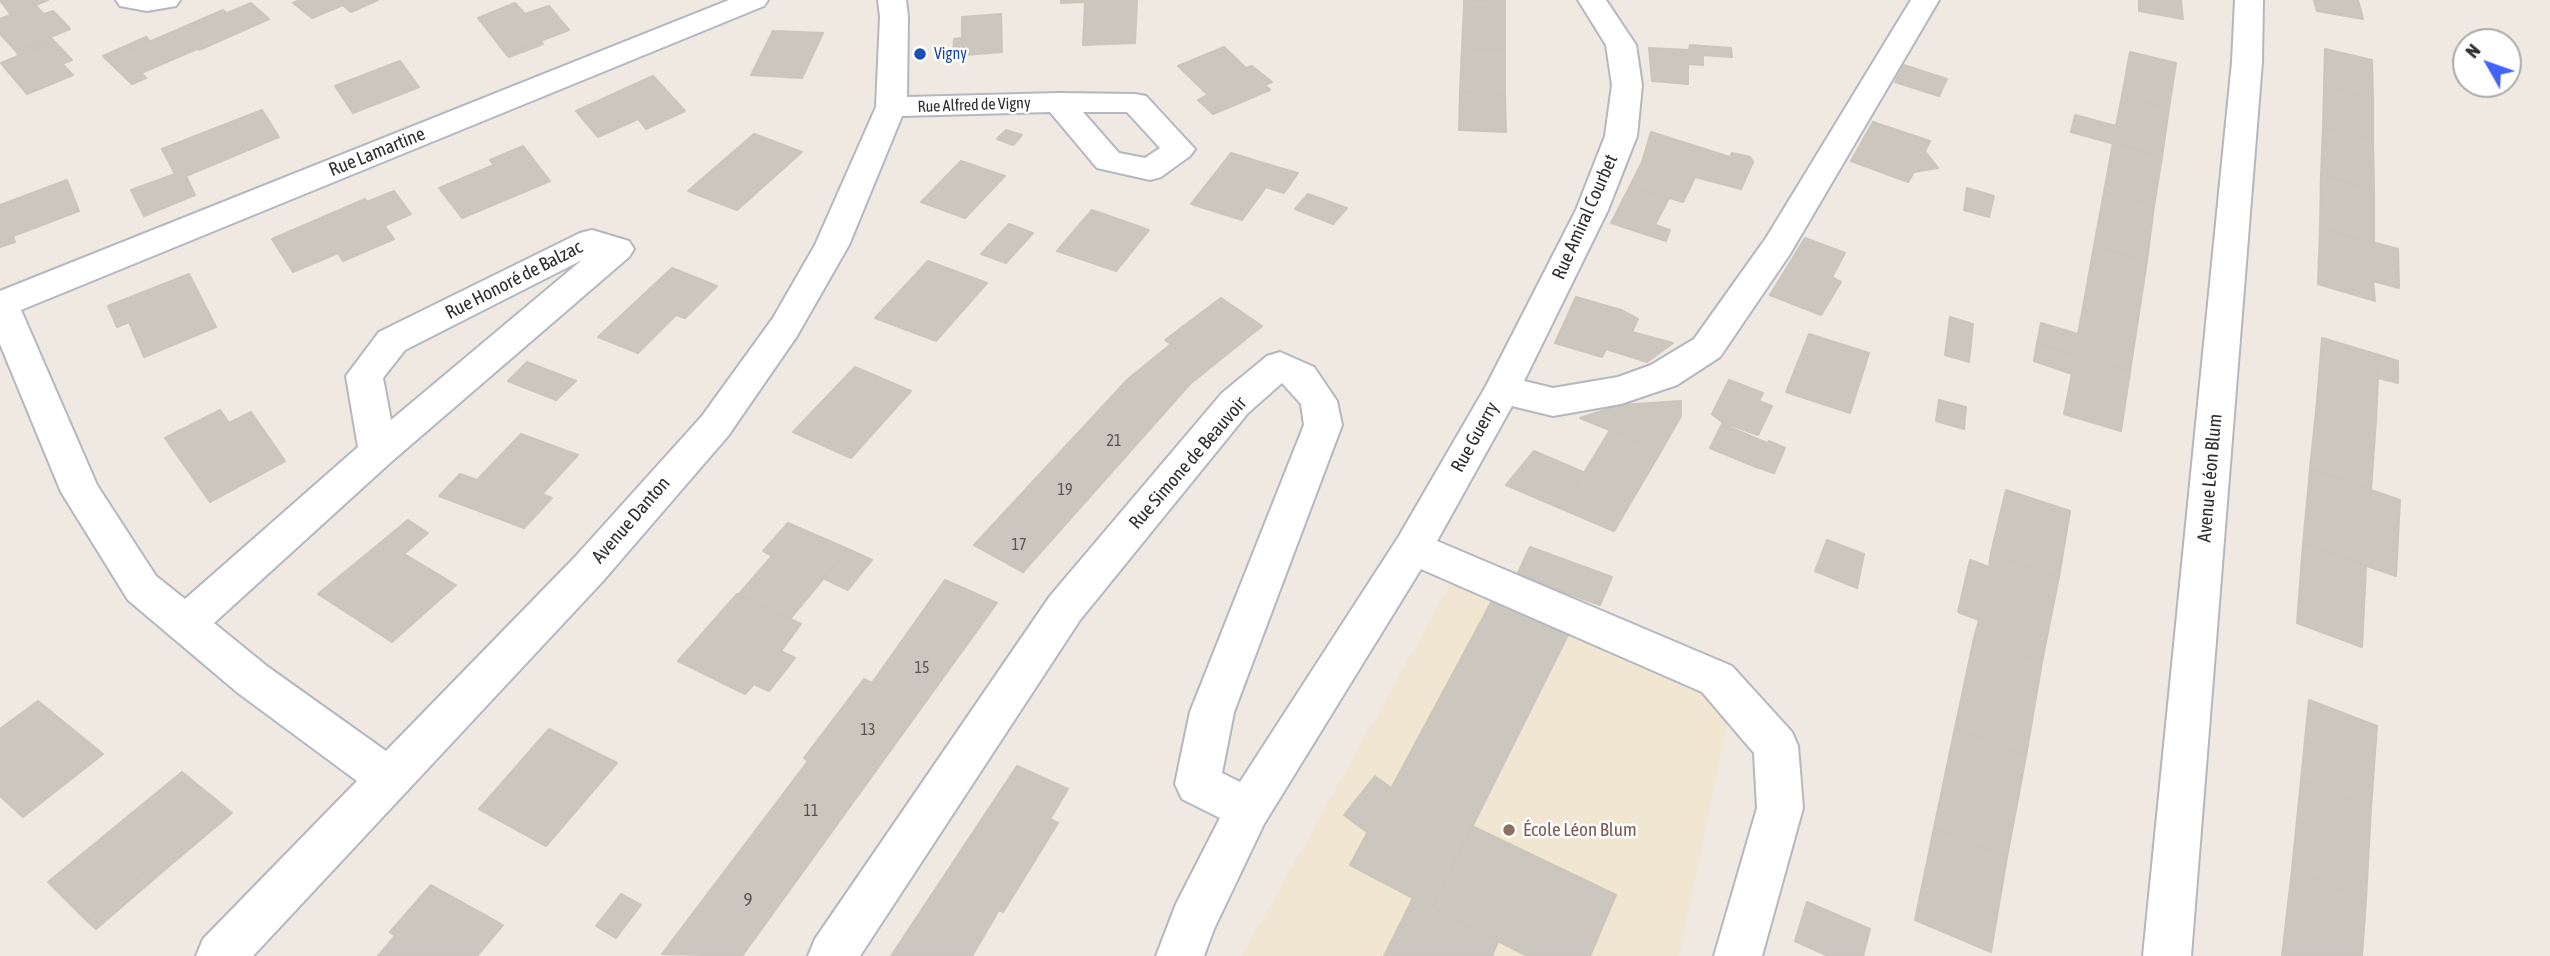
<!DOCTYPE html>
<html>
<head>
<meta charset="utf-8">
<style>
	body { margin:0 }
	#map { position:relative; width:2550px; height:956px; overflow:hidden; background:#efe9e1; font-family:"Asap Condensed",sans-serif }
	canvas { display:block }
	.north { position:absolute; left:2452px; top:28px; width:70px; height:70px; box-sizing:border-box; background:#fff; border:2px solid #ababab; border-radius:50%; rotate:310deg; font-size:19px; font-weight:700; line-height:28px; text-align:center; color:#2e2e2e }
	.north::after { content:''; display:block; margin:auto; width:24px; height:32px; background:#4264fb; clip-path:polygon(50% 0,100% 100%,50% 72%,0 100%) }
</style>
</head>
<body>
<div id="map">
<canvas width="2550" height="956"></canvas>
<div class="north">N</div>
</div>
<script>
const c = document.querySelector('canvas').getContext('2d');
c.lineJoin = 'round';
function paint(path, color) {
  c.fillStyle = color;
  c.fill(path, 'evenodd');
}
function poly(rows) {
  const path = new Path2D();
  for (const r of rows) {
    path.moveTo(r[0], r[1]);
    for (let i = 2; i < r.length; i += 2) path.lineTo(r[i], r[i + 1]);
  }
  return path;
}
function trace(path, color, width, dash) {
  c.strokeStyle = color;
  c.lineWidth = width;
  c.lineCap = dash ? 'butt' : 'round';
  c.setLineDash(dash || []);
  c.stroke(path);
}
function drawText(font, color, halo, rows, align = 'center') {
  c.font = font + ' "Asap Condensed",sans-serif';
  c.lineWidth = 5;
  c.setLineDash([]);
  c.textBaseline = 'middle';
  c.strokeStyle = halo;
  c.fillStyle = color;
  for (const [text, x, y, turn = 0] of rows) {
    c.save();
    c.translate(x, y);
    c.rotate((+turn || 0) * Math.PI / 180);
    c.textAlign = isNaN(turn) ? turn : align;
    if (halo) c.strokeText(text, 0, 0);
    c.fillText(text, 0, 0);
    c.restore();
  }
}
const education = poly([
	[1454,578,1731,704,1679,956,1242,956]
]);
const building = poly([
	[0,0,48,0,11,15,0,0],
	[299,0,378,0,351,12,343,5,312,18,293,3,299,0],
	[1061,0,1137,0,1135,43,1083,45,1085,2,1061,3,1061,0],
	[1464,0,1505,0,1505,8,1464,7,1464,0],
	[2139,0,2181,0,2183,19,2139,11,2139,0],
	[2314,0,2358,0,2363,19,2317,11,2314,0],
	[251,3,269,19,199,50,180,33,251,3],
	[515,3,525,14,549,6,569,30,506,54,478,18,515,3],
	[35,5,54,25,63,21,70,29,16,51,0,34,0,19,35,5],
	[1464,7,1505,8,1505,50,1462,48,1464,7],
	[223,10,227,13,180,33,177,30,223,10],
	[53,11,63,21,54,25,44,14,53,11],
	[1001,14,1002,52,953,56,954,39,962,38,962,17,1001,14],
	[177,30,197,49,141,73,146,78,132,84,107,60,177,30],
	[773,31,823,33,802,78,751,75,773,31],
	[50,37,54,41,19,56,16,51,50,37],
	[146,37,150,41,107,60,103,56,146,37],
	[54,41,72,60,62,64,44,45,54,41],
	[541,41,543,44,509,57,506,54,541,41],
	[44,45,73,75,27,94,1,63,44,45],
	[1690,45,1731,48,1732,57,1703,55,1703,65,1688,64,1688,84,1652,81,1649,48,1689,50,1690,45],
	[1224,47,1246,68,1252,66,1272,82,1265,85,1270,90,1213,114,1198,100,1208,95,1178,66,1224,47],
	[1462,48,1505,50,1505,95,1460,92,1462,48],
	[2325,49,2372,60,2373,98,2324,86,2325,49],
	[2130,52,2176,63,2169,108,2122,96,2130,52],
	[400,61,419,87,353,113,335,86,400,61],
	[1904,65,1947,79,1939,96,1895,82,1904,65],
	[653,76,685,111,646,129,638,119,598,137,576,111,653,76],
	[2324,86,2373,98,2373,140,2323,127,2324,86],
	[1460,92,1505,95,1506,132,1459,130,1460,92],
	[2122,96,2169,108,2162,157,2071,132,2075,115,2116,126,2122,96],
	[262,110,279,137,186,176,195,195,144,216,131,190,175,174,162,149,262,110],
	[1873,122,1930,141,1925,151,1938,168,1914,172,1908,182,1851,161,1873,122],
	[2323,127,2373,140,2374,189,2321,175,2323,127],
	[1006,130,1022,135,1013,145,997,139,1006,130],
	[1651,132,1730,157,1732,153,1750,157,1753,162,1741,189,1695,177,1683,202,1630,186,1642,162,1651,132],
	[754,134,802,152,737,210,688,191,754,134],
	[2113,143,2162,157,2154,206,2104,192,2113,143],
	[523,146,550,181,462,218,439,188,494,165,490,160,523,146],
	[1231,153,1280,168,1242,220,1191,204,1231,153],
	[961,161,1005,176,965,218,921,202,961,161],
	[1280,168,1298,173,1284,193,1266,187,1280,168],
	[2321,175,2374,189,2374,243,2320,228,2321,175],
	[67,180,79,211,13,236,15,242,0,247,0,205,67,180],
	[1630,186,1669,198,1655,225,1670,230,1666,241,1611,223,1630,186],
	[1967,188,1994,196,1989,217,1964,210,1967,188],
	[394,191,411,214,384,226,367,202,394,191],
	[2104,192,2154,206,2147,261,2094,246,2104,192],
	[1308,194,1347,208,1333,224,1295,209,1308,194],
	[365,199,394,239,343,261,338,253,293,272,272,239,365,199],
	[1092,210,1149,230,1116,271,1057,251,1092,210],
	[1009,224,1033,233,1006,263,981,254,1009,224],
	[2320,228,2398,249,2399,288,2373,281,2375,301,2318,284,2320,228],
	[1805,238,1845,253,1832,277,1841,282,1821,315,1770,295,1805,238],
	[2094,246,2147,261,2138,319,2084,302,2094,246],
	[928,261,987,283,936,341,875,318,928,261],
	[672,268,717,286,685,318,676,315,638,353,598,337,672,268],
	[189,274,216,327,144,357,129,322,117,327,108,306,189,274],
	[1576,297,1621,310,1638,319,1632,332,1673,343,1647,362,1606,349,1602,357,1555,343,1576,297],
	[1221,298,1262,326,1190,384,1023,572,974,545,1128,379,1171,344,1165,340,1221,298],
	[2084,302,2138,319,2130,372,2037,343,2041,323,2078,334,2084,302],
	[1950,317,1973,324,1969,362,1945,355,1950,317],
	[1809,334,1869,353,1850,413,1786,392,1809,334],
	[2322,338,2379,355,2376,420,2317,401,2322,338],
	[2037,343,2130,372,2121,431,2064,414,2072,374,2034,361,2037,343],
	[2379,355,2398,361,2398,383,2378,378,2379,355],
	[527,362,576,381,556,400,508,381,527,362],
	[855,367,911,391,851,458,793,432,855,367],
	[1729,380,1763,393,1759,401,1772,406,1758,435,1722,422,1712,414,1729,380],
	[1939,400,1966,407,1964,429,1936,421,1939,400],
	[1681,401,1681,416,1661,451,1580,418,1620,405,1681,401],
	[2317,401,2376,420,2371,490,2310,469,2317,401],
	[220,410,229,423,251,412,285,461,210,502,165,438,220,410],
	[1722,424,1767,443,1756,467,1710,448,1722,424],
	[1610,430,1661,451,1614,531,1562,509,1610,430],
	[521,434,578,455,542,494,552,498,524,528,439,496,460,474,477,480,521,434],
	[1769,441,1785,448,1774,473,1756,467,1769,441],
	[1534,451,1583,472,1562,509,1506,485,1534,451],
	[2310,469,2400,500,2396,576,2303,544,2310,469],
	[2006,490,2070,511,2059,577,1991,553,2006,490],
	[408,520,428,533,404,554,456,585,392,642,318,594,408,520],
	[788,523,848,549,790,619,738,595,772,556,763,551,788,523],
	[1827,540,1864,554,1857,588,1815,571,1827,540],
	[2303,544,2366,566,2362,647,2297,623,2303,544],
	[1530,547,1612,577,1600,605,1517,575,1530,547],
	[848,549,872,560,848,590,823,578,848,549],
	[1991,553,2059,577,2042,662,1974,638,1979,620,1958,612,1970,560,1989,567,1991,553],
	[945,580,997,603,742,956,662,954,808,761,804,758,864,679,872,683,945,580],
	[737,594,801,624,781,651,795,658,769,691,754,684,745,694,678,661,737,594],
	[1493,599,1569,633,1432,907,1498,941,1492,956,1384,956,1413,898,1350,865,1493,599],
	[1974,638,2042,662,2026,756,1955,728,1974,638],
	[2309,700,2377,726,2371,808,2301,780,2309,700],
	[38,701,103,754,23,817,0,796,0,729,38,701],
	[1955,728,2026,756,2007,857,1934,828,1955,728],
	[549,729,617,763,546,846,479,809,549,729],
	[1017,766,1068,789,1050,819,1058,823,1003,912,999,910,972,956,891,956,1017,766],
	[182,772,232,813,168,867,160,859,87,921,48,882,182,772],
	[1375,776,1391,788,1368,833,1344,815,1375,776],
	[2301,780,2371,808,2366,900,2292,869,2301,780],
	[1472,826,1616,895,1590,956,1527,956,1432,907,1472,826],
	[1934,828,2007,857,1991,952,1915,920,1934,828],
	[160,859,168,867,96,929,87,921,160,859],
	[2292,869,2366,900,2362,956,2282,956,2292,869],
	[431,885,503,925,477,956,378,956,395,936,390,932,431,885],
	[621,894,641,905,616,938,596,926,621,894],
	[1807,902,1870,929,1863,956,1828,956,1795,941,1807,902]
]);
const minor = poly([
	[116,0,180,0,176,6,147,11,120,6,116,0],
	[729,0,768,0,764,6,21,310,97,485,156,576,185,599,358,447,346,376,379,332,580,233,592,230,629,241,634,249,629,257,391,462,214,623,268,667,386,751,575,557,702,416,773,318,815,245,876,107,880,17,878,0,906,0,908,17,907,97,1058,93,1135,94,1146,96,1195,149,1190,156,1161,177,1150,180,1097,168,1050,112,902,116,849,245,797,336,728,436,603,581,253,956,196,956,203,939,357,781,238,693,128,600,61,492,0,344,0,291,729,0],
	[1083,112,1127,112,1160,148,1145,158,1119,153,1083,112],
	[582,260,391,420,383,378,405,350,582,260],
	[1578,0,1606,0,1636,45,1642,85,1637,136,1608,210,1524,381,1553,388,1618,377,1651,365,1694,339,1766,238,1911,0,1939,0,1790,254,1720,357,1677,385,1621,404,1553,416,1512,406,1437,541,1732,666,1792,732,1798,746,1803,808,1762,956,1714,956,1757,808,1754,753,1702,692,1421,569,1264,824,1214,929,1204,956,1156,956,1176,904,1220,818,1182,799,1175,784,1190,712,1304,425,1301,404,1282,383,1248,413,1080,620,860,956,808,956,815,939,1050,596,1222,393,1267,356,1280,352,1314,367,1337,401,1342,425,1234,712,1222,773,1240,782,1399,536,1486,386,1576,210,1605,136,1612,85,1606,45,1578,0],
	[2235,0,2263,0,2262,62,2191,956,2143,956,2232,62,2235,0]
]);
const markers = [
	[920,54,7,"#1a4fb4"],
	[1509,830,7,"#8d6e63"]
];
const farTransitnames = [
	["Vigny",934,54]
];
const farStreetnames = [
	["Rue Alfred de Vigny",974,105,-2]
];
const numberNames = [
	["21",1114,441],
	["19",1065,490],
	["17",1019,545],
	["15",922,668],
	["13",868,730],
	["11",811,811]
];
const streetNames = [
	["Rue Lamartine",377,152,-22],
	["Rue Amiral Courbet",1585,217,-66],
	["Rue Honoré de Balzac",514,280,-27],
	["Rue Guerry",1475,437,-61],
	["Rue Simone de Beauvoir",1188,463,-49],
	["Avenue Léon Blum",2210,478,-85],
	["Avenue Danton",631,520,-49]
];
const educationNames = [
	["École Léon Blum",1523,830]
];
const nearNumbernames = [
	["9",748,900]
];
paint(education, '#f0e6d1');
paint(building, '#cbc7bf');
trace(building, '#cbc5ba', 2);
trace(minor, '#b4b7c1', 4);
paint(minor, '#fff');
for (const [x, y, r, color] of markers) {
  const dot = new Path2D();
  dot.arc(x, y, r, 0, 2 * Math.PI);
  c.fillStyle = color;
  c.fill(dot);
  trace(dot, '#fff', 2.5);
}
drawText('16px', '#164399', '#fff', farTransitnames, 'left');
drawText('16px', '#2e2e2e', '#fff', farStreetnames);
drawText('16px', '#555452', null, numberNames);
drawText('19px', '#2e2e2e', '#fff', streetNames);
drawText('19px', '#785e54', '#fff', educationNames, 'left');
drawText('19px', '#555452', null, nearNumbernames);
</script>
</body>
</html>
